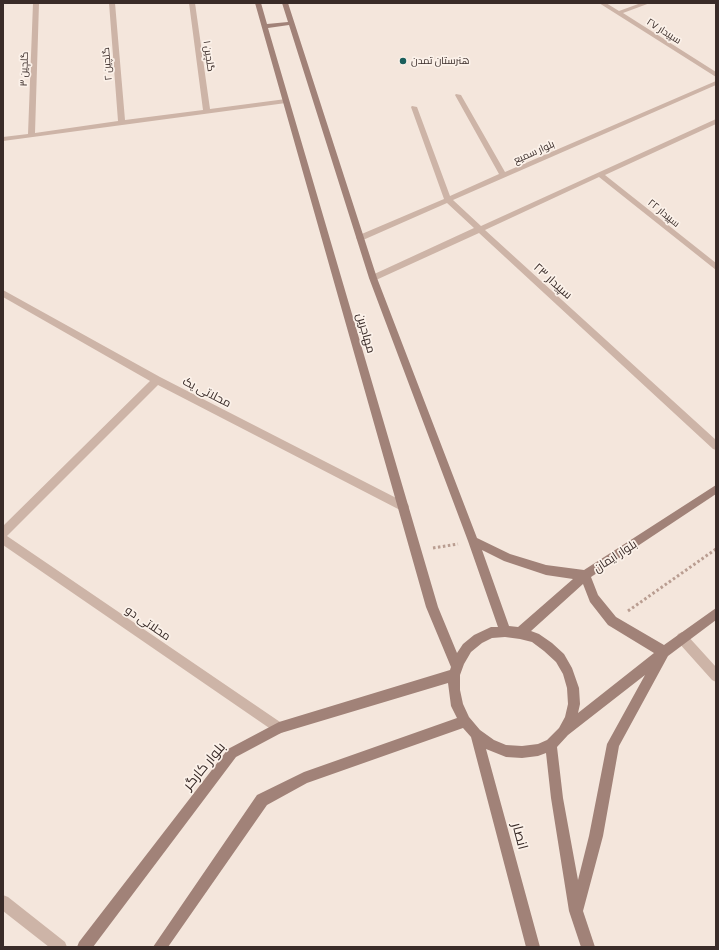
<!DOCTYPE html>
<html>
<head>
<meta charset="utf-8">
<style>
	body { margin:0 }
	#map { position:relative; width:719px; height:950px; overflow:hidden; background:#f4e6dc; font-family:"Exo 2",sans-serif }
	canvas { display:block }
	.frame { position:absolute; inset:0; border:4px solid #392b28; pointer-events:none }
</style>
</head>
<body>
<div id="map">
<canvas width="719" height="950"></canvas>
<div class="frame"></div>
</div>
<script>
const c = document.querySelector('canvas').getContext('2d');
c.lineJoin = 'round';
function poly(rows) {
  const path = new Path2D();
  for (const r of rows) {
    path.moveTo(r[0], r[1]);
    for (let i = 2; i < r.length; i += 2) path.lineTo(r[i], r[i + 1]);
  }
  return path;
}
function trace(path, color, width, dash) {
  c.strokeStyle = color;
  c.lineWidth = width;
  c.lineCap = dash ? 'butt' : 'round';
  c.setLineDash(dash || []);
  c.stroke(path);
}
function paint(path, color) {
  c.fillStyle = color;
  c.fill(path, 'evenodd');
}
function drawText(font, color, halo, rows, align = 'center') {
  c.font = font + ' "Exo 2",Cairo,sans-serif';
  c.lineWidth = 3.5;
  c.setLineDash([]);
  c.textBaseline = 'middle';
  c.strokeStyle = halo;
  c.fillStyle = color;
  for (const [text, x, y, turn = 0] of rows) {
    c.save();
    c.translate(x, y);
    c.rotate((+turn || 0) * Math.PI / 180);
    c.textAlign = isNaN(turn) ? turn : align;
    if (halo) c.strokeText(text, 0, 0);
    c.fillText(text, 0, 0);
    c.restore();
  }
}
const path = poly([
	[433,548,458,544],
	[628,611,716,549]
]);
const street = poly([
	[33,3,39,3,35,133,118,121,109,3,115,3,125,120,203,110,189,3,195,3,210,109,286,99,289,101,286,103,3,141,3,137,28,134,33,3],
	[599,3,606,3,619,11,641,3,650,3,623,13,716,72,716,77,599,3],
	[716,81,716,85,453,200,481,226,716,119,716,124,605,175,716,263,716,270,599,177,485,230,716,440,716,450,713,449,479,233,376,280,373,281,369,278,370,276,474,228,447,203,363,240,360,241,356,238,357,236,444,199,411,107,412,106,417,107,450,196,499,174,455,95,456,94,461,95,505,172,716,81],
	[3,290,160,377,408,504,409,507,408,510,404,512,400,510,158,385,7,536,283,724,285,728,283,732,279,734,275,732,3,545,3,526,150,381,3,297,3,290],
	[682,632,686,634,716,667,716,682,712,680,678,642,676,638,678,634,682,632],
	[3,895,8,897,65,942,67,947,49,947,3,911,3,895]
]);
const secondary = poly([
	[255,3,261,3,267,24,288,22,282,3,288,3,377,278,477,538,510,554,546,565,584,570,716,485,716,494,591,577,598,595,616,617,664,645,716,608,716,620,668,656,619,746,603,836,583,911,595,947,581,947,569,911,551,798,546,753,538,756,522,758,506,757,486,749,540,947,526,947,471,737,463,728,307,783,267,805,168,947,153,947,257,795,304,772,457,718,451,706,448,683,281,733,236,757,93,947,77,947,79,942,228,749,279,722,450,670,451,667,426,607,255,3],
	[289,25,369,278,468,541,498,627,491,627,474,635,463,644,457,653,438,607,268,28,289,25],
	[482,550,504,561,546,575,573,579,518,627,509,626,482,550],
	[583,584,590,602,608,625,654,653,578,713,580,704,579,688,572,668,564,654,552,643,539,634,531,631,583,584],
	[505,637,520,639,532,642,544,651,556,662,563,674,567,688,568,704,565,717,559,728,547,740,538,744,522,746,506,745,494,740,480,730,469,717,463,704,460,690,460,675,464,664,471,652,482,643,492,638,505,637],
	[645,675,607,744,589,836,578,880,563,798,557,747,568,735,645,675]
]);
const markers = [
	[403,61,4,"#1a5e5b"]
];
const farStreetnames = [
	["سپیدار ۲۷",664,31,32],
	["گلچین ۱",209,56,82],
	["گلچین ۲",107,64,-95],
	["گلچین ۳",24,69,-88],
	["بلوار سمیع",534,152,-24],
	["سپیدار ۲۲",664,213,39]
];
const farPoinames = [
	["هنرستان تمدن",411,61]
];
const streetNames = [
	["سپیدار ۲۳",553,281,42],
	["مهاجرین",366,333,74],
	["محلاتی یک",207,392,27],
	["بلوار ایمان",615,556,-33],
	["محلاتی دو",148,623,34]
];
const nearStreetnames = [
	["بلوار کارگر",204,766,-50],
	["انصار",520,836,75]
];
trace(path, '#b99d91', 3, [2.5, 2.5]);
paint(street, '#cdb4a7');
paint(secondary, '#a18278');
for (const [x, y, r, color] of markers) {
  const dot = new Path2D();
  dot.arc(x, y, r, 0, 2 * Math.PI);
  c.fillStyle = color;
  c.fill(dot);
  trace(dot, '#fbf1e9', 1.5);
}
drawText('10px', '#392b28', '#fbf1e9', farStreetnames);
drawText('10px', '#392b28', '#fbf1e9', farPoinames, 'left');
drawText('12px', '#392b28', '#fbf1e9', streetNames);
drawText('14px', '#392b28', '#fbf1e9', nearStreetnames);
</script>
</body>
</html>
